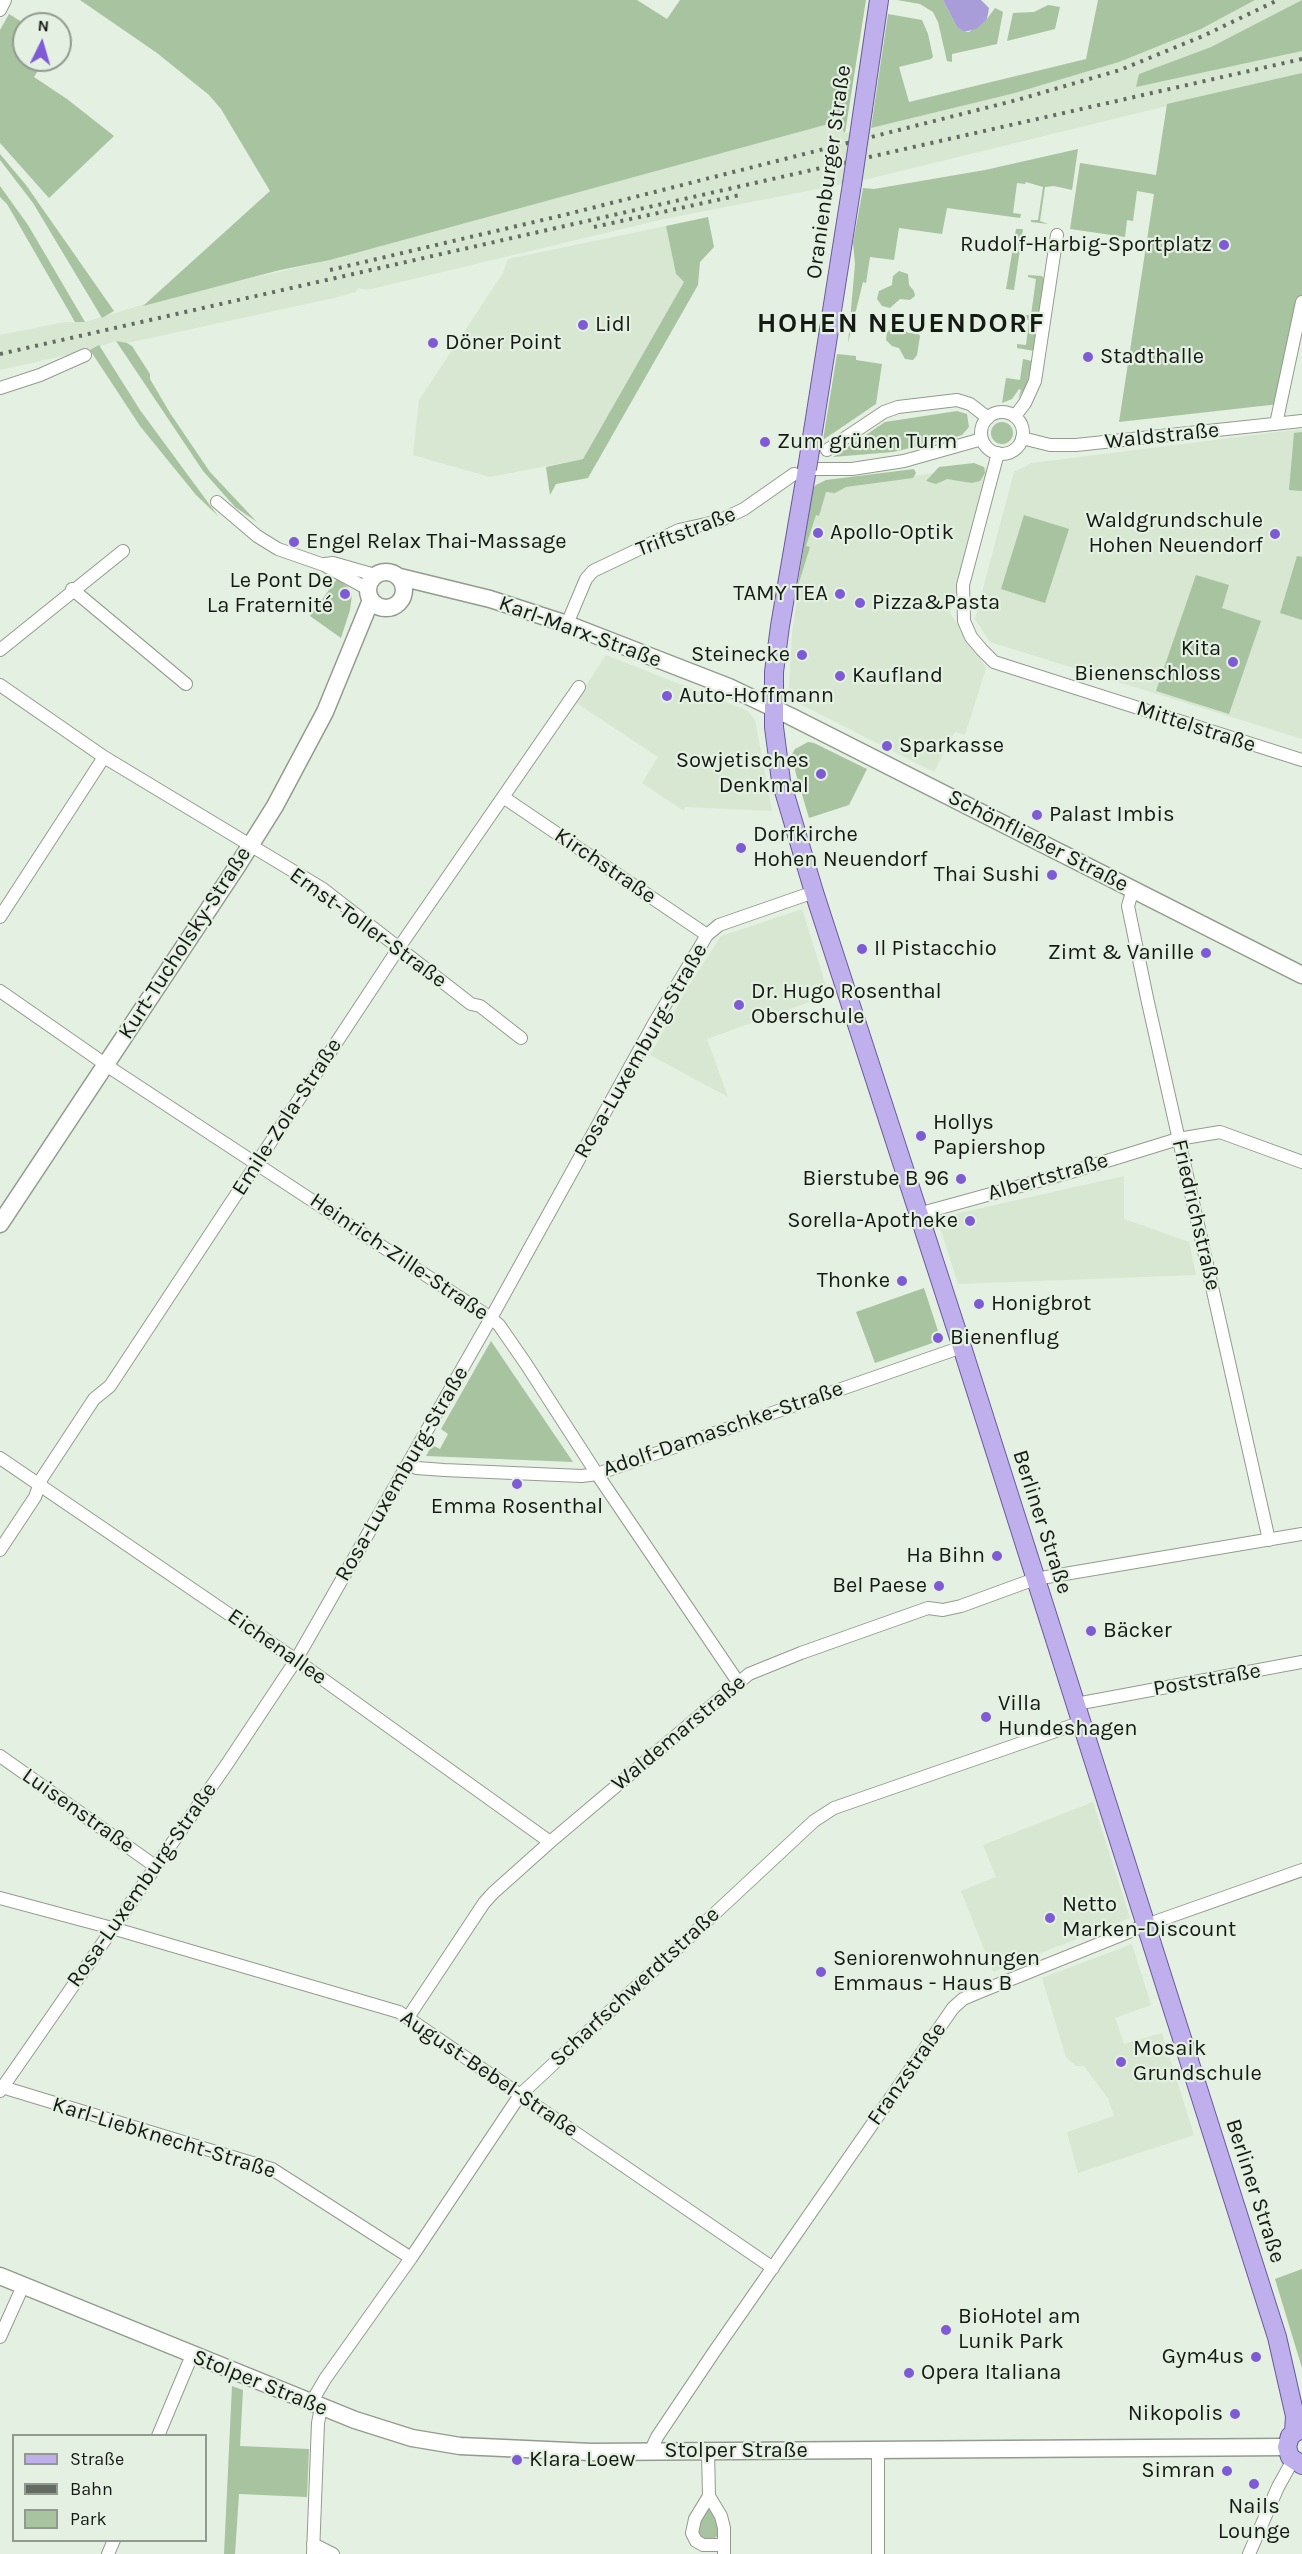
<!DOCTYPE html>
<html>
<head>
<meta charset="utf-8">
<style>
	body { margin:0 }
	#map { position:relative; width:1302px; height:2554px; overflow:hidden; background:#e4f0e1; font-family:Karla,sans-serif }
	canvas { display:block }
	.legend { position:absolute; left:12px; top:2434px; width:195px; height:108px; box-sizing:border-box; background:#e4f0e1; border:2px solid #929a8f; margin:0; padding:8px 10px; list-style:none; font-size:18px; color:#161a15 }
	.legend li { display:flex; align-items:center; gap:12px; height:30px }
	.legend b { width:30px; border:2px solid #929a8f }
	.north { position:absolute; left:12px; top:12px; width:60px; height:60px; box-sizing:border-box; background:#e4f0e1; border:2px solid #929a8f; border-radius:50%; rotate:5deg; font-size:16px; font-weight:700; line-height:24px; text-align:center; color:#161a15 }
	.north::after { content:''; display:block; margin:auto; width:21px; height:27px; background:#7e5bd5; clip-path:polygon(50% 0,100% 100%,50% 72%,0 100%) }
</style>
</head>
<body>
<div id="map">
<canvas width="1302" height="2554"></canvas>
<ul class="legend">
<li><b style="height:8px;background:#bfb0ed"></b>Straße</li>
<li><b style="height:8px;background:#646b62"></b>Bahn</li>
<li><b style="height:16px;background:#a8c39f"></b>Park</li>
</ul>
<div class="north">N</div>
</div>
<script>
const c = document.querySelector('canvas').getContext('2d');
c.lineJoin = 'round';
function paint(path, color) {
  c.fillStyle = color;
  c.fill(path, 'evenodd');
}
function poly(rows) {
  const path = new Path2D();
  for (const r of rows) {
    if (r.length === 3) {
      path.moveTo(r[0] + r[2], r[1]);
      path.arc(r[0], r[1], r[2], 0, 2 * Math.PI);
      continue;
    }
    path.moveTo(r[0], r[1]);
    for (let i = 2; i < r.length; i += 2) path.lineTo(r[i], r[i + 1]);
  }
  return path;
}
function trace(path, color, width, dash) {
  c.strokeStyle = color;
  c.lineWidth = width;
  c.lineCap = dash ? 'butt' : 'round';
  c.setLineDash(dash || []);
  c.stroke(path);
}
function drawText(font, color, halo, rows, align = 'center') {
  c.font = font + ' Karla,sans-serif';
  c.lineWidth = 4.5;
  c.setLineDash([]);
  c.textBaseline = 'middle';
  c.strokeStyle = halo;
  c.fillStyle = color;
  for (const [text, x, y, turn = 0] of rows) {
    c.save();
    c.translate(x, y);
    c.rotate((+turn || 0) * Math.PI / 180);
    c.textAlign = isNaN(turn) ? turn : align;
    if (halo) c.strokeText(text, 0, 0);
    c.fillText(text, 0, 0);
    c.restore();
  }
}
const built = poly([
	[1255,0,1302,0,1211,47,1139,74,1137,86,1302,51,1302,73,864,180,664,219,367,290,358,288,356,292,334,298,127,343,115,341,90,350,0,370,0,335,65,322,85,322,162,299,330,260,837,122,845,133,871,128,1015,93,1119,62,1201,29],
	[666,226,676,274,684,282,583,459,490,477,413,455,419,400,503,273,508,259],
	[1302,429,1302,739,990,642,975,619,1014,472,1032,463],
	[986,467,987,476,950,613,986,668,965,735,955,732,934,772,796,702,789,689,792,633,813,488],
	[606,655,748,711,755,720,772,811,685,807,684,811,642,783,658,757,575,702],
	[802,909,829,995,707,1039,728,1097,650,1055,688,987,721,936],
	[1124,1176,1124,1219,1189,1242,1196,1275,958,1284,937,1218],
	[1093,1802,1130,1918,993,1972,961,1891,996,1877,983,1845],
	[1132,1944,1151,2005,1115,2018,1124,2044,1162,2033,1194,2135,1078,2173,1067,2132,1114,2116,1108,2098,1084,2066,1076,2066,1066,2057,1042,1978]
]);
const green = poly([
	[80,0,637,0,667,19,680,0,866,0,845,133,836,122,330,260,280,270,143,306,270,191,221,109,209,95,157,53],
	[897,0,943,0,957,27,964,32,969,32,987,19,995,8,1003,12,997,44,952,54,952,62,947,61,938,22,933,12,920,4],
	[1098,0,1255,0,1201,29,1119,62,1015,93,871,128,888,14,922,20,928,34,933,57,931,59,899,67,909,102,1086,59],
	[1302,0,1302,51,1136,87,1139,74,1211,47],
	[1048,5,1060,7,1055,29,1007,41,1013,13,1034,12],
	[9,14,25,24,24,60,45,60,34,77,67,99,114,136,49,198,0,143,0,30],
	[1302,73,1302,297,1279,404,1119,422,1154,194,1137,191,1133,221,1127,220,1125,237,1070,229,1080,163,1156,175,1167,104],
	[1078,149,1072,190,1054,186,1045,187,1040,221,1048,224,1031,222,1031,220,1038,220,1043,187,1026,182,1025,184,1017,183,1013,213,1021,214,1020,218,947,208,942,234,899,228,894,260,870,257,866,283,863,282,848,343,855,264,853,243,863,188,874,189,985,170],
	[0,154,26,185,114,311,102,318,33,203,0,160],
	[0,186,28,225,85,322,75,322,7,204,0,197],
	[708,217,714,247,700,262,698,285,588,478,556,484,550,495,546,467,583,459,684,282,676,274,666,226],
	[1016,229,1023,229,1014,290,1006,289],
	[899,271,908,274,909,285,914,291,915,296,910,300,900,299,890,308,882,306,877,299,879,291,892,285,893,276],
	[1028,275,1042,276,1044,279,1034,351,1017,348,1017,344,1026,345,1029,320,1021,319,1022,315,1031,315,1036,279,1028,277],
	[895,326,909,333,918,333,920,336,917,355,913,360,905,359,899,348,892,346,886,340,887,332],
	[116,341,127,343,132,346,150,374,150,379,170,413,210,472,257,522,235,507,203,471],
	[99,345,140,410,218,516,196,495,140,426,90,350],
	[837,354,856,356,856,360,882,364,876,404,823,440],
	[1023,359,1032,361,1027,384,1018,399,1021,390,1019,389,1012,399,1002,403,1006,378,1020,380],
	[957,411,967,414,969,427,962,435,953,438,893,452,833,457,885,422],
	[1002,433,11],
	[1302,432,1302,491,1289,490,1294,433],
	[974,463,984,467,985,473,980,481,972,483,947,479,936,484,926,481,939,467],
	[914,469,916,473,913,478,846,487,835,493,826,492,819,516,816,515,806,546,810,547,797,589,813,488,816,485,826,480],
	[1024,515,1069,529,1045,603,1001,589],
	[1297,556,1302,557,1302,620,1280,613],
	[1196,575,1229,585,1222,608,1261,621,1229,714,1156,691],
	[337,579,348,587,352,595,350,610,341,638,310,616],
	[808,742,814,743,867,769,849,805,809,818,796,774,792,754,795,749],
	[924,1288,941,1340,875,1363,856,1312],
	[491,1341,516,1378,573,1462,426,1456,432,1445,440,1449,448,1434,441,1429],
	[1302,2269,1302,2368,1275,2279],
	[232,2386,243,2390,240,2446,309,2449,307,2497,239,2494,235,2554,224,2554],
	[705,2510,711,2510,718,2527,718,2536,711,2540,699,2538,697,2523]
]);
const water = poly([
	[943,0,981,0,989,8,987,19,976,29,964,32,957,27]
]);
const minor = poly([
	[0,10,5,0],
	[0,388,40,375,85,355],
	[1002,433,21],
	[1015,416,1025,403,1035,381,1057,235],
	[1276,424,1302,302],
	[1022,438,1050,445,1076,445,1302,421],
	[827,450,884,412,898,407,957,400,970,404,988,418],
	[998,453,963,585,964,621,971,637,982,650,994,662,1302,760],
	[807,469,852,469,904,461,982,439],
	[217,502,257,536,278,549,324,565,368,589],
	[325,564,333,563,375,575],
	[72,589,186,684],
	[567,624,586,579,593,571,679,530,719,521,744,509,794,474],
	[0,650,123,551],
	[0,685,104,757,323,889,471,1004,480,1006,521,1038],
	[503,797,707,935],
	[1133,889,1128,906,1147,998,1269,1540],
	[0,917,104,757],
	[0,991,115,1071,491,1318,499,1325,526,1364,597,1474,738,1682],
	[918,1214,1071,1172,1178,1139,1220,1132,1302,1162],
	[0,1458,296,1660,550,1842],
	[407,1465,417,1468,444,1470,582,1476,597,1474,962,1347],
	[0,1550,35,1497,42,1478,94,1399,110,1386,398,949,579,687],
	[1076,1704,1302,1662],
	[0,1756,155,1866],
	[0,1898,112,1928,399,2012,773,2268],
	[409,2016,484,1903,493,1893,550,1842,749,1674,801,1653,928,1608,943,1610,961,1606,1035,1579,1302,1534],
	[2,2087,272,2169,411,2258],
	[0,2091,227,1764,296,1660,491,1318,656,1020,707,935,719,925,814,892],
	[0,2337,23,2286],
	[311,2403,325,2379,411,2258,520,2095,814,1821,834,1808,1082,1722],
	[158,2436,192,2355],
	[708,2451,709,2496,721,2516,724,2528,724,2554],
	[650,2452,657,2437,714,2352,953,2008,963,1999,977,1993,1146,1925,1302,1870],
	[709,2496,695,2519,692,2533,696,2541,703,2545,724,2545],
	[313,2544,333,2554],
	[108,2554,114,2540],
	[313,2554,318,2423,321,2408],
	[878,2554,878,2450],
	[1249,2554,1278,2487,1293,2460]
]);
const secondary = poly([
	[386,590,18],
	[400,577,490,599,567,624,729,687,790,716,1302,975],
	[0,1224,238,865,275,806,325,712,371,600],
	[0,2276,355,2420,412,2438,460,2446,591,2452,1287,2447]
]);
const primary = poly([
	[863,109,879,0],
	[810,450,852,184],
	[807,469,780,626,774,672,774,727,781,781,814,892,962,1347,1277,2337,1295,2416,1294,2432],
	[1302,2428,1290,2436,1287,2447,1290,2457,1302,2465]
]);
const rail = poly([
	[594,227,740,195],
	[330,270,564,215,1017,100,1120,70,1203,36,1278,0],
	[0,354,1302,59]
]);
const primaryBridge = poly([
	[852,184,863,109],
	[807,469,810,450]
]);
const markers = [
	[1224,245,6,"#7e5bd5"],
	[583,325,6,"#7e5bd5"],
	[433,343,6,"#7e5bd5"],
	[1088,357,6,"#7e5bd5"],
	[765,442,6,"#7e5bd5"],
	[818,533,6,"#7e5bd5"],
	[1275,534,6,"#7e5bd5"],
	[294,542,6,"#7e5bd5"],
	[345,594,6,"#7e5bd5"],
	[840,594,6,"#7e5bd5"],
	[860,603,6,"#7e5bd5"],
	[802,655,6,"#7e5bd5"],
	[1233,662,6,"#7e5bd5"],
	[840,676,6,"#7e5bd5"],
	[667,696,6,"#7e5bd5"],
	[887,746,6,"#7e5bd5"],
	[821,774,6,"#7e5bd5"],
	[1037,815,6,"#7e5bd5"],
	[741,848,6,"#7e5bd5"],
	[1052,875,6,"#7e5bd5"],
	[862,949,6,"#7e5bd5"],
	[1206,953,6,"#7e5bd5"],
	[739,1005,6,"#7e5bd5"],
	[921,1136,6,"#7e5bd5"],
	[961,1179,6,"#7e5bd5"],
	[970,1221,6,"#7e5bd5"],
	[902,1281,6,"#7e5bd5"],
	[979,1304,6,"#7e5bd5"],
	[938,1338,6,"#7e5bd5"],
	[517,1484,6,"#7e5bd5"],
	[997,1556,6,"#7e5bd5"],
	[939,1586,6,"#7e5bd5"],
	[1091,1631,6,"#7e5bd5"],
	[986,1717,6,"#7e5bd5"],
	[1050,1918,6,"#7e5bd5"],
	[821,1972,6,"#7e5bd5"],
	[1121,2062,6,"#7e5bd5"],
	[946,2330,6,"#7e5bd5"],
	[1256,2357,6,"#7e5bd5"],
	[909,2373,6,"#7e5bd5"],
	[1235,2414,6,"#7e5bd5"],
	[517,2460,6,"#7e5bd5"],
	[1227,2471,6,"#7e5bd5"],
	[1254,2484,6,"#7e5bd5"]
];
const streetNames = [
	["Oranienburger Straße",829,172,-82],
	["Waldstraße",1162,436,-6],
	["Triftstraße",686,532,-21],
	["Karl-Marx-Straße",580,632,20],
	["Mittelstraße",1196,727,18],
	["Schönfließer Straße",1038,841,27],
	["Kirchstraße",605,866,34],
	["Ernst-Toller-Straße",368,928,36],
	["Kurt-Tucholsky-Straße",185,943,-57],
	["Rosa-Luxemburg-Straße",641,1051,-60],
	["Emile-Zola-Straße",287,1117,-57],
	["Albertstraße",1048,1177,-16],
	["Friedrichstraße",1196,1215,77],
	["Heinrich-Zille-Straße",399,1257,34],
	["Adolf-Damaschke-Straße",723,1429,-19],
	["Rosa-Luxemburg-Straße",402,1474,-60],
	["Berliner Straße",1042,1522,72],
	["Eichenallee",277,1647,35],
	["Poststraße",1207,1680,-10],
	["Waldemarstraße",679,1733,-40],
	["Luisenstraße",78,1811,35],
	["Rosa-Luxemburg-Straße",142,1885,-55],
	["Scharfschwerdtstraße",635,1987,-43],
	["August-Bebel-Straße",489,2074,34],
	["Franzstraße",907,2074,-55],
	["Karl-Liebknecht-Straße",164,2138,17],
	["Berliner Straße",1255,2191,72],
	["Stolper Straße",260,2383,22],
	["Stolper Straße",736,2451]
];
const poiNames = [
	["Rudolf-Harbig-Sportplatz",1212,245,"right"],
	["Lidl",595,325],
	["Döner Point",445,343],
	["Stadthalle",1100,357],
	["Zum grünen Turm",777,442],
	["Waldgrundschule",1263,521,"right"],
	["Hohen Neuendorf",1263,546,"right"],
	["Apollo-Optik",830,533],
	["Engel Relax Thai-Massage",306,542],
	["Le Pont De",333,581,"right"],
	["La Fraternité",333,606,"right"],
	["TAMY TEA",828,594,"right"],
	["Pizza&Pasta",872,603],
	["Kita",1221,649,"right"],
	["Bienenschloss",1221,674,"right"],
	["Steinecke",790,655,"right"],
	["Kaufland",852,676],
	["Auto-Hoffmann",679,696],
	["Sparkasse",899,746],
	["Sowjetisches",809,761,"right"],
	["Denkmal",809,786,"right"],
	["Palast Imbis",1049,815],
	["Dorfkirche",753,835],
	["Hohen Neuendorf",753,860],
	["Thai Sushi",1040,875,"right"],
	["Il Pistacchio",874,949],
	["Zimt & Vanille",1194,953,"right"],
	["Dr. Hugo Rosenthal",751,992],
	["Oberschule",751,1017],
	["Hollys",933,1123],
	["Papiershop",933,1148],
	["Bierstube B 96",949,1179,"right"],
	["Sorella-Apotheke",958,1221,"right"],
	["Thonke",890,1281,"right"],
	["Honigbrot",991,1304],
	["Bienenflug",950,1338],
	["Emma Rosenthal",517,1507,"center"],
	["Ha Bihn",985,1556,"right"],
	["Bel Paese",927,1586,"right"],
	["Bäcker",1103,1631],
	["Villa",998,1704],
	["Hundeshagen",998,1729],
	["Netto",1062,1905],
	["Marken-Discount",1062,1930],
	["Seniorenwohnungen",833,1959],
	["Emmaus - Haus B",833,1984],
	["Mosaik",1133,2049],
	["Grundschule",1133,2074],
	["BioHotel am",958,2317],
	["Lunik Park",958,2342],
	["Gym4us",1244,2357,"right"],
	["Opera Italiana",921,2373],
	["Nikopolis",1223,2414,"right"],
	["Klara Loew",529,2460],
	["Simran",1215,2471,"right"],
	["Nails",1254,2507,"center"],
	["Lounge",1254,2532,"center"]
];
const districtNames = [
	["HOHEN NEUENDORF",901,324]
];
paint(built, '#d7e7d2');
paint(green, '#a8c39f');
paint(water, '#a89cd9');
trace(minor, '#929c8e', 14);
trace(secondary, '#929c8e', 19);
trace(primary, '#685a9a', 20);
trace(minor, '#fff', 12);
trace(secondary, '#fff', 16);
trace(primary, '#bfb0ed', 18);
trace(rail, '#646b62', 4, [3, 6]);
trace(primaryBridge, '#685a9a', 20, []);
trace(primaryBridge, '#bfb0ed', 18);
for (const [x, y, r, color] of markers) {
  const dot = new Path2D();
  dot.arc(x, y, r, 0, 2 * Math.PI);
  c.fillStyle = color;
  c.fill(dot);
  trace(dot, '#e4f0e1', 2);
}
drawText('22px', '#161a15', '#e4f0e1', streetNames);
drawText('22px', '#161a15', '#e4f0e1', poiNames, 'left');
c.letterSpacing = '1.5px';
drawText('bold 28px', '#161a15', '#e4f0e1', districtNames);
c.letterSpacing = '0px';
</script>
</body>
</html>
